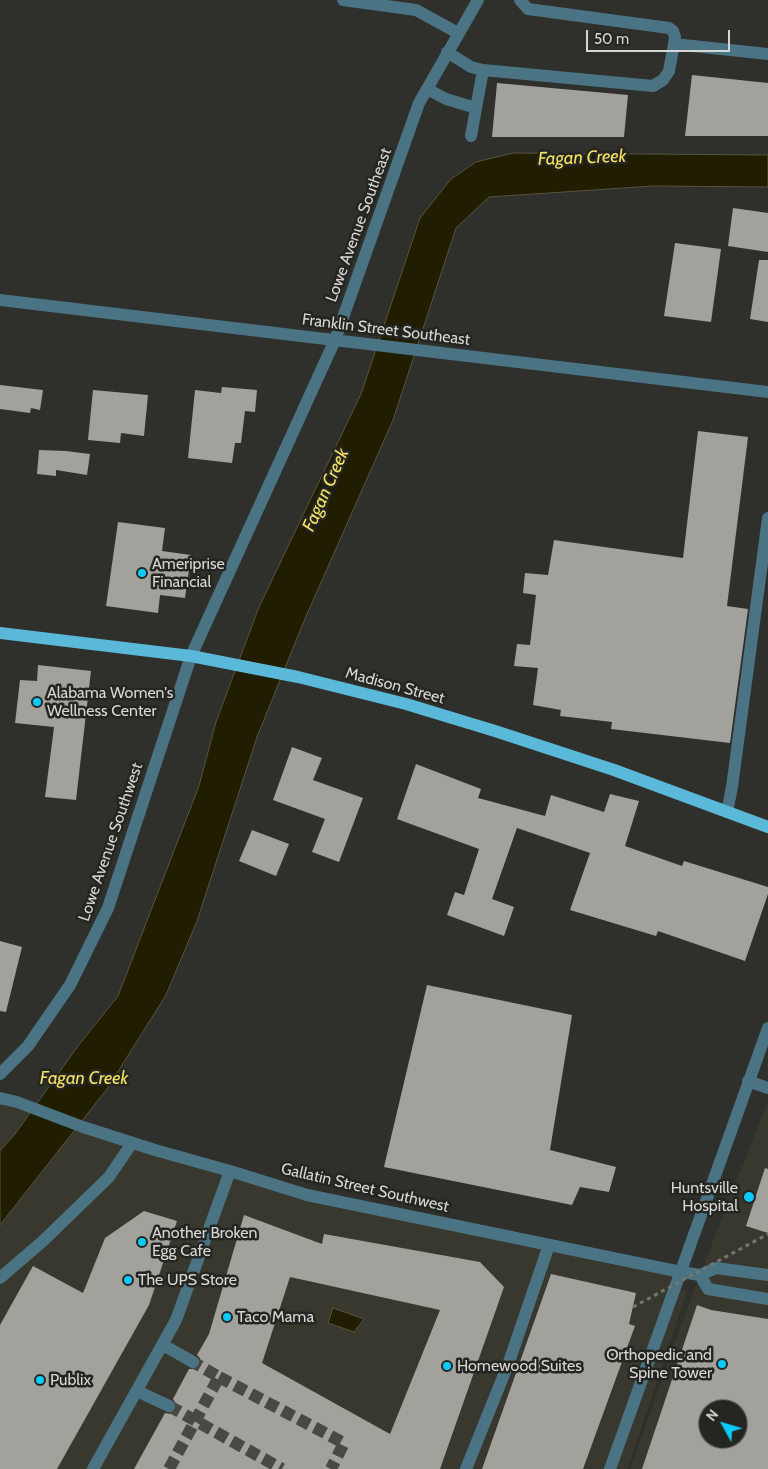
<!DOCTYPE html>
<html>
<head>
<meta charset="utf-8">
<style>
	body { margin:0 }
	#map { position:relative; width:768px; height:1469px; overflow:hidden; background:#2f2f2b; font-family:Cabin,sans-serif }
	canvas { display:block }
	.north { position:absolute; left:698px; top:1399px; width:50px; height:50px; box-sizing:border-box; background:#252521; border:1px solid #6c6c68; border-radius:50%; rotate:309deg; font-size:14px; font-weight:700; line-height:20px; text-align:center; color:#d6d6d3 }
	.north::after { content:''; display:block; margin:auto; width:18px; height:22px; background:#0bcafa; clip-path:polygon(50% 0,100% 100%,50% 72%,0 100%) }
	.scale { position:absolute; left:586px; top:30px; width:144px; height:22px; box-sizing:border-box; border:2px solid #d6d6d3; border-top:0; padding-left:6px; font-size:15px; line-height:18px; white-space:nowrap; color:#d6d6d3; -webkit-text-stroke:4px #252521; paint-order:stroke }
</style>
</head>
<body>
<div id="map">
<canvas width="768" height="1469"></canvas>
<div class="north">N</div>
<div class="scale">50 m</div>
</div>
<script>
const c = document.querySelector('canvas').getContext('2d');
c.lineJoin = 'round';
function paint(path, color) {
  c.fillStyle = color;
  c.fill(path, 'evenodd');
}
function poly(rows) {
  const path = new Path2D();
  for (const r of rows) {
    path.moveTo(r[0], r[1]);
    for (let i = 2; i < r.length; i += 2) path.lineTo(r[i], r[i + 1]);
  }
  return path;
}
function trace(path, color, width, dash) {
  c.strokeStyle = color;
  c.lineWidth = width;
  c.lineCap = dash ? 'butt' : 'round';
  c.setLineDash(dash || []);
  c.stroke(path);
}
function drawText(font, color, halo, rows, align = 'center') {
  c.font = font + ' Cabin,sans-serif';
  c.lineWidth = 5;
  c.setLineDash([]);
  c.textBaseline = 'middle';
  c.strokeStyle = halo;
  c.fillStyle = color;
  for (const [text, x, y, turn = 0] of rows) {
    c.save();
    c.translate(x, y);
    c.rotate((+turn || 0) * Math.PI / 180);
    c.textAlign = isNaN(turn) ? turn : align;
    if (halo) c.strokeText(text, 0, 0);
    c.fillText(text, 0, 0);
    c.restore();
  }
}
const built = poly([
	[0,1100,230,1171,681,1272,675,1288,687,1291,628,1469,0,1469],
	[768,1100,768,1469,630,1469,692,1295],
	[708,1409,738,1409,738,1439,708,1439]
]);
const water = poly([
	[513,153,768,155,768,187,653,186,489,197,456,228,393,420,304,621,257,737,197,921,166,995,107,1089,0,1225,0,1151,15,1134,78,1046,118,996,199,786,216,722,259,607,361,394,420,218,451,179,476,162,513,153],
	[333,1308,364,1319,354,1332,328,1323,333,1308]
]);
const building = poly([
	[692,75,768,83,768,136,685,136],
	[497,83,628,95,624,137,492,137],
	[733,208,768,213,768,252,728,246],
	[675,243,721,249,711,322,664,316],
	[759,260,768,260,768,322,750,319],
	[0,385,43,390,40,410,31,408,30,413,0,409],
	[222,387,257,390,255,412,245,411,241,443,235,443,232,463,188,458,195,390,221,393],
	[93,390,148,395,144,436,121,433,120,443,88,440],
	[698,431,748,437,727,606,748,609,730,743,611,729,612,722,560,716,561,710,533,705,538,668,514,666,517,644,530,645,536,595,523,593,525,573,548,575,554,540,683,558],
	[39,450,66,451,90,454,87,475,56,470,56,476,37,474],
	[118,522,165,528,162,551,191,555,185,598,160,595,158,613,106,606],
	[38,665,91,671,76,800,45,797,54,727,15,723,20,680,37,681],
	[292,747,322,758,313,780,363,798,339,862,312,852,325,819,273,800],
	[416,764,481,789,478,798,545,816,551,795,604,812,610,794,639,801,625,846,682,866,684,861,768,887,768,894,745,961,658,931,656,936,570,910,590,853,517,828,492,899,514,907,504,936,447,915,455,892,464,895,479,849,397,819],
	[252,830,289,844,276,876,239,861],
	[0,941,22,947,6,1012,0,1011],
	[427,985,572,1015,550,1150,616,1167,609,1192,580,1187,572,1205,384,1167],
	[765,1168,768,1169,768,1233,746,1226],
	[144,1211,177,1221,149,1305,57,1469,0,1469,0,1325,33,1266,83,1293,105,1238],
	[244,1215,322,1244,324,1234,480,1262,504,1287,440,1469,134,1469,165,1413,170,1414,176,1410,177,1405,173,1399,189,1369,197,1369,200,1366,200,1358,197,1355,209,1334],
	[290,1277,440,1310,390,1434,262,1363],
	[551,1274,636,1293,629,1324,635,1326,583,1469,482,1469],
	[697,1305,711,1310,768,1319,768,1469,642,1469],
	[708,1409,738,1409,738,1439,708,1439]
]);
const minorTunnel = poly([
	[219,1377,344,1443,331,1469],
	[169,1406,282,1469],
	[169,1469,219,1377,193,1362]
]);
const minor = poly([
	[343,0,416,10,458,33],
	[520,0,528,9,669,28,673,31,675,37,674,44],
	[447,52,471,67,483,70],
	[427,89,446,99,476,108],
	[471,136,483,70,653,86,663,80,669,71,674,44,768,54],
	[0,300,768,392],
	[727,812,732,787,768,518],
	[0,1074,28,1046,70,985,108,908,191,656,335,340,419,103,478,0],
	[748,1081,768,1088],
	[0,1098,17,1102,83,1127,155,1150,230,1171,307,1195,681,1272,700,1275,716,1268,768,1275],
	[700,1275,708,1289,768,1299],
	[0,1278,43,1241,109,1177,132,1143],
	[163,1345,193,1362],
	[137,1391,169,1406],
	[93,1469,176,1320,230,1171],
	[466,1469,509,1362,549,1245],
	[610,1469,768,1028]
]);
const major = poly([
	[0,633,191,656,298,677,406,704,495,731,614,770,768,827]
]);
const pathBridge = poly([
	[633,1307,768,1234]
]);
const markers = [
	[142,573,5,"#0bcafa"],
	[37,702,5,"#0bcafa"],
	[749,1197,6,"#0bcafa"],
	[142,1242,5,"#0bcafa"],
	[128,1280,5,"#0bcafa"],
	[227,1317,5,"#0bcafa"],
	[722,1364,5,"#0bcafa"],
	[447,1366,5,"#0bcafa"],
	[40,1380,5,"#0bcafa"]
];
const streetNames = [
	["Lowe Avenue Southeast",359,225,-70],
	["Franklin Street Southeast",386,330,7],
	["Madison Street",395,686,15],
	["Lowe Avenue Southwest",111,842,-71],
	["Gallatin Street Southwest",365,1188,13]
];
const poiNames = [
	["Ameriprise",152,564],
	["Financial",152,582],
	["Alabama Women's",47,693],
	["Wellness Center",47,711],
	["Huntsville",738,1188,"right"],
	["Hospital",738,1206,"right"],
	["Another Broken",152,1233],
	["Egg Cafe",152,1251],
	["The UPS Store",138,1280],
	["Taco Mama",237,1317],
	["Orthopedic and",712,1355,"right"],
	["Spine Tower",712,1373,"right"],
	["Homewood Suites",457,1366],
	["Publix",50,1380]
];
const waterNames = [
	["Fagan Creek",582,158,-2],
	["Fagan Creek",326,490,-66],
	["Fagan Creek",84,1079]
];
paint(built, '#39382e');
paint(water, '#211d00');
trace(water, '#57543f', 1);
paint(building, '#a2a19c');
trace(minorTunnel, '#484844', 12, [12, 6]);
trace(minor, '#4a7483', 12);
trace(major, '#5ab9d9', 12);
trace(pathBridge, '#757571', 3, [4, 4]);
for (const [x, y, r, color] of markers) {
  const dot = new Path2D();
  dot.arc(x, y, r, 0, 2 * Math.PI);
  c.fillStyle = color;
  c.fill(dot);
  trace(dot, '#252521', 2);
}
drawText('16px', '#d6d6d3', '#252521', streetNames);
drawText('16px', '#d6d6d3', '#252521', poiNames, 'left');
drawText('italic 18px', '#f4e262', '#252521', waterNames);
</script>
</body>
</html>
